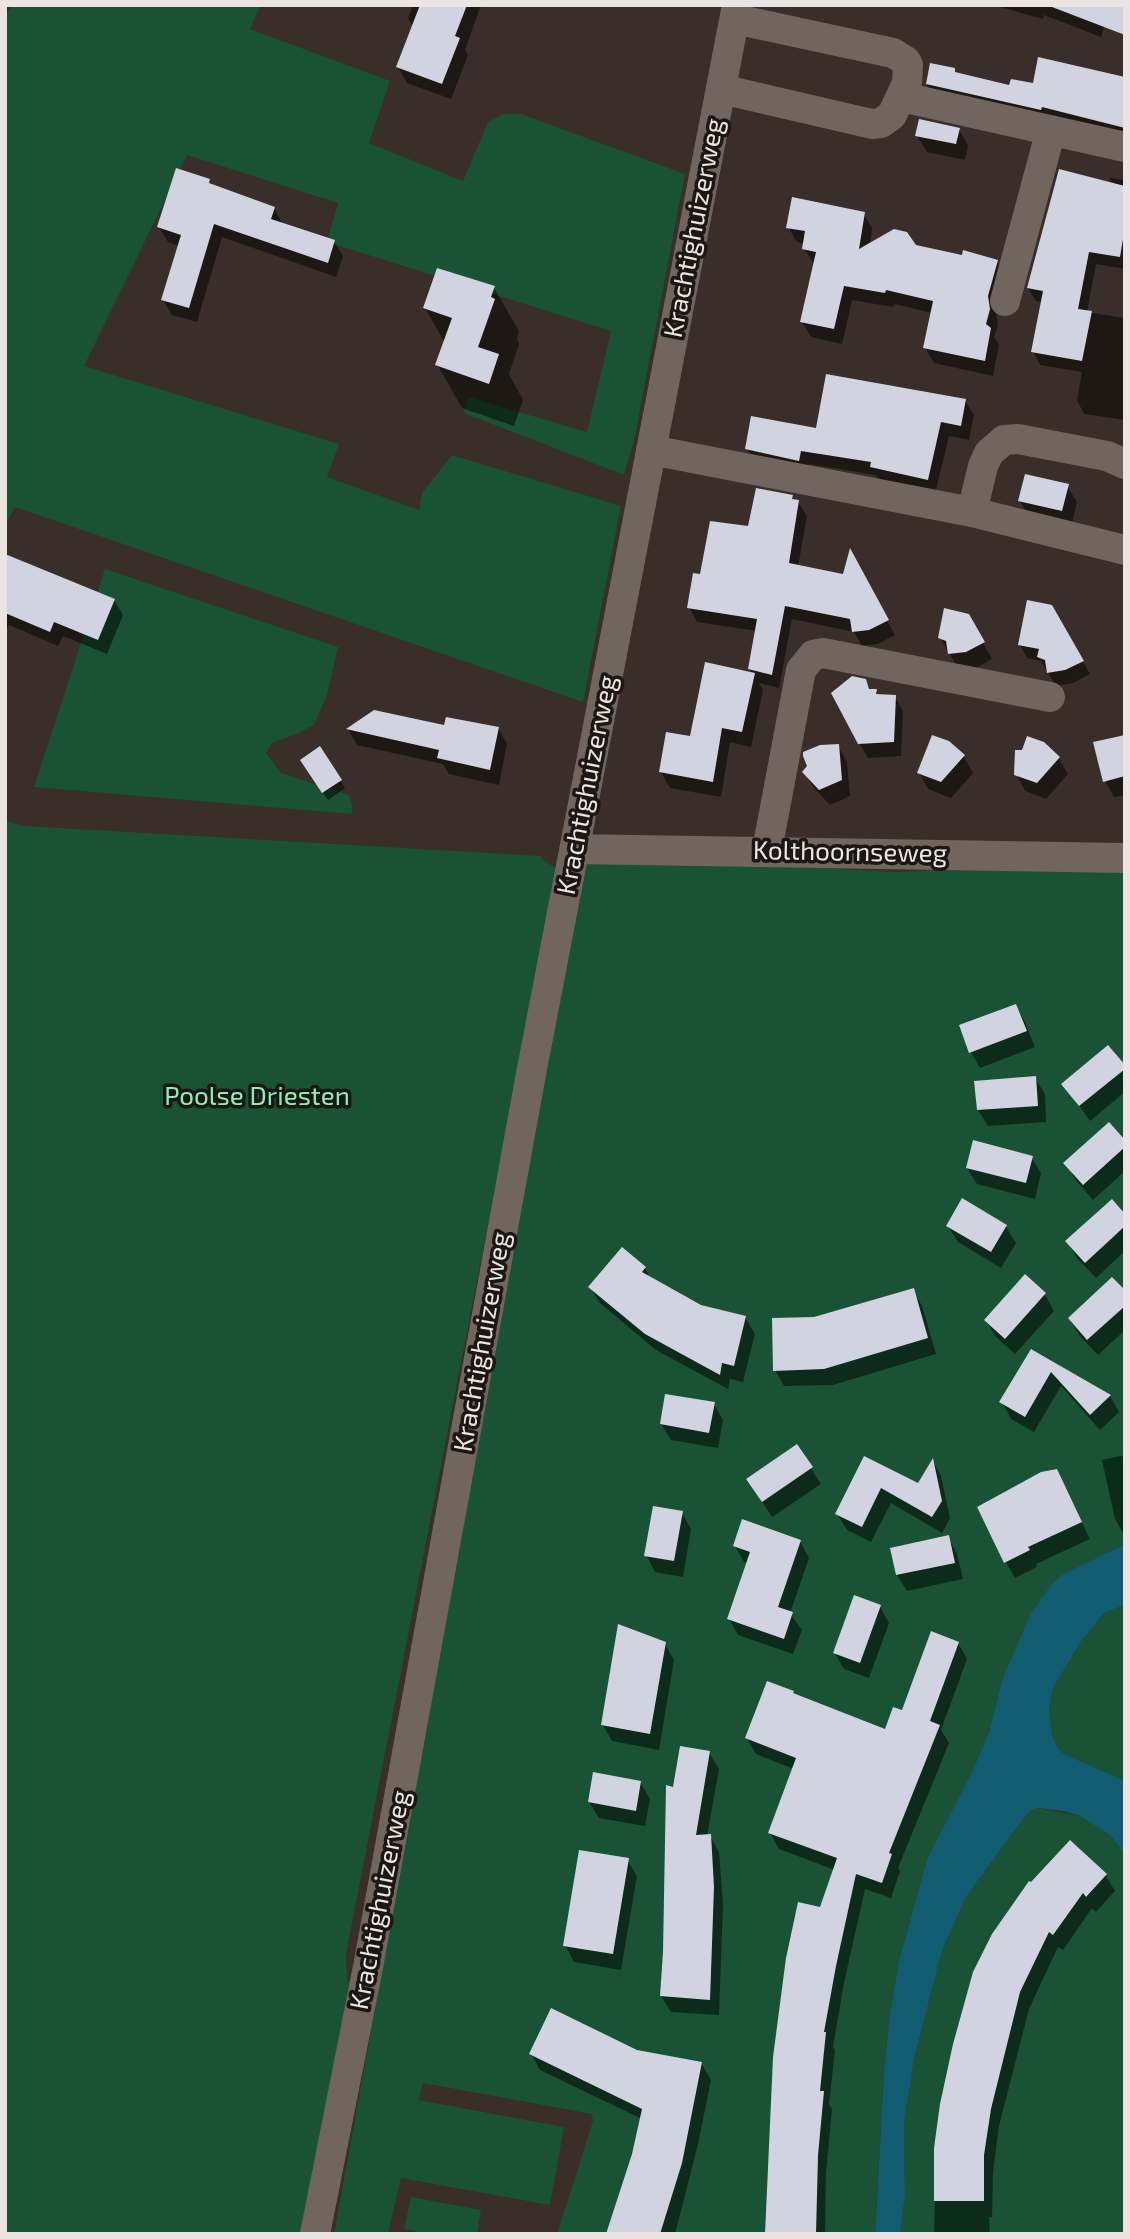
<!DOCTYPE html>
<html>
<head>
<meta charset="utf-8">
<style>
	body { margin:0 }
	#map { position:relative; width:1130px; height:2239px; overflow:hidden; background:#392e29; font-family:"Exo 2",sans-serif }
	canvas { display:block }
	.frame { position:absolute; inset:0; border:7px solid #ebe4e1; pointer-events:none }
</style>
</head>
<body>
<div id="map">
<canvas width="1130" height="2239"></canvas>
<div class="frame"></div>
</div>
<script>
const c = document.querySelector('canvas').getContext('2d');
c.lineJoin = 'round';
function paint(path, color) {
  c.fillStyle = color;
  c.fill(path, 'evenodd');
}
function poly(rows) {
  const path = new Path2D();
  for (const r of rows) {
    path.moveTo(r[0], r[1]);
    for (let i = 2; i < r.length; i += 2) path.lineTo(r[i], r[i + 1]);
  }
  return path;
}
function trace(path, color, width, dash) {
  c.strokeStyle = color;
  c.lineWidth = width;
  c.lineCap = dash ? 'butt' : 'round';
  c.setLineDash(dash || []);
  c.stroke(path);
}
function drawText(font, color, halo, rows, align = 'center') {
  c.font = font + ' "Exo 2",sans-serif';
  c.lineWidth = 7;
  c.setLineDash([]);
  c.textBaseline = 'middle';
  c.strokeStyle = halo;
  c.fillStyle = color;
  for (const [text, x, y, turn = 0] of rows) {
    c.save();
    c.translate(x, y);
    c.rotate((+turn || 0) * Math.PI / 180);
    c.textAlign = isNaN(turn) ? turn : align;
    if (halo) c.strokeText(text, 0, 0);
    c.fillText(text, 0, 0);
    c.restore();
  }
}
const green = poly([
	[13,5,261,5,250,29,390,81,369,143,463,181,488,122,503,114,521,114,685,174,635,436,624,475,464,413,468,397,587,432,611,331,327,242,338,203,187,155,84,366,339,444,327,477,419,510,422,493,452,455,621,506,583,702,15,507,5,525,5,15],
	[105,569,338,647,327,695,314,725,294,735,272,743,266,753,281,773,349,795,353,808,351,814,34,787],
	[5,821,25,826,542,856,541,858,557,869,346,1954,347,1980,350,1982,300,2234,5,2234],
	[585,856,896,872,1125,863,1125,1544,1063,1574,1019,1643,1002,1680,989,1732,973,1770,927,1859,899,1961,890,2013,884,2072,875,2234,557,2234,593,2121,592,2114,423,2083,419,2100,564,2127,550,2205,401,2178,388,2234,334,2234],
	[1125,1605,1125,1781,1064,1754,1057,1747,1052,1735,1049,1709,1053,1688,1080,1643,1104,1613],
	[1038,1808,1080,1816,1111,1836,1125,1855,1125,2234,900,2234,905,2196,904,2123,908,2095,914,2059,942,1951,966,1897,1020,1823,1030,1811],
	[411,2197,481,2210,477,2234,429,2234,404,2229]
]);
const water = poly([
	[1125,1544,1125,1605,1104,1613,1080,1643,1053,1688,1049,1709,1052,1735,1057,1747,1064,1754,1125,1781,1125,1855,1111,1836,1080,1816,1063,1811,1038,1808,1030,1811,1020,1823,966,1897,942,1951,914,2059,904,2123,905,2196,900,2234,875,2234,884,2072,890,2013,899,1961,927,1859,973,1770,989,1732,1002,1680,1031,1613,1051,1585,1063,1574]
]);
const shadow = poly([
	[413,5,481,5,465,50,468,55,451,99,407,83,398,67,413,27,408,18],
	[993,5,1125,5,1105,25,1101,37,1044,15,1043,19],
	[954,69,957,75,1011,88,1125,84,1125,140,936,99,927,84],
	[959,129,968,146,965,160,927,152,917,136],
	[1110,178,1125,180,1125,269,1096,264,1087,312,1125,318,1125,420,1084,414,1077,400,1082,372,1040,365,1033,351,1042,302,1036,301,1028,288,1109,184],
	[209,180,212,186,274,208,282,223,334,242,343,256,336,277,222,237,197,322,172,315,163,300,179,246,168,242,159,227],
	[863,213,872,228,870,245,914,247,997,262,1006,277,996,313,998,325,994,337,999,345,993,376,934,363,925,348,932,313,894,304,893,307,852,300,842,344,811,337,802,322,815,265,804,249,805,244,797,242,788,227],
	[494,288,519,331,517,339,519,344,509,374,523,400,514,426,462,408,437,364,445,343,425,308],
	[965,400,974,415,969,440,949,436,935,494,880,481,876,475,809,464,807,474,755,464,747,449,817,430],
	[1067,486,1077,502,1071,527,1029,517,1020,501],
	[791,497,794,501,798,502,807,516,798,567,845,576,850,553,895,635,878,644,862,646,854,632,792,619,779,688,759,683,763,690,751,747,730,742,721,797,670,788,661,772,753,674,750,669,757,631,697,622,689,607,702,576,750,528],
	[5,556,114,600,123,615,107,654,63,636,58,646,9,625,5,634],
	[1051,606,1090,674,1073,683,1056,686,1041,661,1027,658,1020,645],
	[968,615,992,659,976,668,959,670,940,638],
	[865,681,871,691,875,691,878,696,895,697,903,711,901,756,868,758,860,744],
	[445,727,498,728,507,744,499,785,449,774,443,764,357,745,348,729],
	[1125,740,1125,795,1114,797,1105,781],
	[838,746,847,762,850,796,830,805,814,788,804,772],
	[964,757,973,773,951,798,928,789,919,773],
	[1059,758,1068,774,1046,799,1025,791,1016,774],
	[307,768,341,781,345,788,328,800],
	[1016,1006,1025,1022,1035,1047,980,1068,971,1052],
	[1125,1068,1125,1092,1090,1121,1064,1084],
	[1035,1078,1045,1094,1046,1122,988,1126,978,1110],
	[1125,1143,1125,1171,1093,1200,1075,1179,1066,1163],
	[1031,1157,1041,1173,1035,1199,977,1184,967,1168],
	[963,1201,1006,1227,1016,1243,1001,1268,958,1242,948,1226],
	[1125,1216,1125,1251,1096,1278,1077,1258,1068,1242],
	[645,1268,651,1280,700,1306,745,1317,755,1334,743,1382,730,1379,728,1389,656,1350,600,1303,590,1287],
	[1025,1276,1045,1295,1054,1311,1015,1354,995,1336,986,1320],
	[913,1290,922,1306,936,1354,833,1385,784,1386,775,1370,814,1319],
	[1125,1293,1125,1330,1098,1355,1079,1335,1070,1319],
	[1032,1351,1110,1396,1119,1412,1100,1430,1061,1386,1034,1432,1011,1419,1002,1402],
	[714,1404,723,1420,718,1448,671,1440,661,1424],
	[797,1447,821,1484,772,1517,758,1495],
	[1125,1455,1125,1535,1124,1535,1115,1519,1102,1460],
	[865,1458,919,1486,933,1461,941,1476,950,1518,942,1533,891,1503,871,1542,847,1530,837,1514],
	[1056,1471,1090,1539,1036,1564,1037,1567,1015,1578,1006,1562],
	[682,1513,691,1529,683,1577,655,1572,646,1555],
	[948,1537,957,1554,963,1579,907,1591,897,1575,892,1549],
	[800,1541,809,1558,790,1613,802,1630,793,1654,738,1635,729,1619,748,1563,744,1562,735,1546],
	[880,1607,889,1623,869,1678,844,1669,835,1653],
	[958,1643,967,1659,941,1730,949,1743,898,1868,900,1871,891,1898,865,1889,844,1983,833,2047,835,2050,829,2104,832,2109,826,2173,825,2234,767,2234,821,1909,835,1870,779,1849,770,1833,794,1769,756,1754,747,1738,794,1696,886,1731],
	[665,1644,674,1660,659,1750,612,1741,603,1725],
	[709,1753,719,1769,707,1836,710,1836,719,1852,723,1905,719,2015,671,2012,661,1996,675,1789],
	[640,1782,650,1799,645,1826,599,1818,589,1802],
	[627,1860,637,1876,621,1970,574,1962,565,1945],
	[1105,1875,1115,1891,1096,1912,1092,1908,1063,1950,1058,1947,1029,2009,999,2126,993,2172,992,2217,989,2217,990,2234,934,2234,936,2148,975,1973],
	[637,2052,701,2063,711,2080,698,2144,675,2234,608,2234,620,2201,642,2119,540,2070,531,2054]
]);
const building = poly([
	[420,5,467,5,455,36,460,38,442,84,396,67],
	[1053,5,1125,5,1125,35,1052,7],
	[1038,57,1125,77,1125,128,1042,107,1041,110,926,84,930,63,955,68,955,72,1009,85,1011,79,1033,83],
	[919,119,960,128,956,144,915,136],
	[176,168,210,179,209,183,275,207,271,219,335,240,328,263,214,224,189,308,161,300,181,235,157,227],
	[1059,169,1125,186,1125,227,1120,257,1089,252,1078,309,1092,311,1082,361,1031,352,1043,291,1027,288],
	[792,197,865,212,859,249,894,229,907,232,916,245,962,255,963,250,998,260,988,296,990,309,986,324,991,328,985,361,923,348,933,301,886,290,885,293,844,286,834,329,800,322,816,252,802,249,805,231,786,228],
	[437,268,495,286,491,297,495,299,478,347,499,354,489,384,435,365,452,318,423,308],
	[826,374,966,399,961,426,941,422,928,480,870,467,871,462,801,451,799,461,745,449,751,416,816,428],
	[1025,474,1069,484,1062,511,1018,501],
	[756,488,793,495,792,499,799,500,789,563,843,574,850,548,889,620,869,630,852,632,850,619,785,606,772,675,748,669,757,619,687,608,693,573,700,574,710,521,748,526],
	[5,554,115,599,98,640,54,622,50,632,5,613],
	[1027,600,1052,605,1084,661,1065,670,1047,673,1045,660,1037,657,1039,649,1018,645],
	[944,608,969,614,985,642,966,652,948,654,946,641,938,638],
	[705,662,755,673,742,732,722,728,713,782,659,772,666,732,690,736],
	[852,676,866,679,869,689,877,689,876,694,896,695,894,742,858,744,831,693],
	[374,710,444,725,446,717,499,727,490,770,437,758,439,750,346,729],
	[932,735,949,741,965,755,941,782,917,773],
	[1125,735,1125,776,1103,782,1093,742],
	[1027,736,1044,742,1060,757,1037,783,1014,775,1015,750,1022,750],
	[839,744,842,780,819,790,802,772,807,766,803,756,803,752,820,745],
	[320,746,342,780,322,793,300,760],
	[1016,1004,1027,1031,969,1053,959,1025],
	[1108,1045,1125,1065,1125,1069,1079,1106,1061,1084],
	[1036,1076,1038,1106,977,1110,974,1081],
	[1109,1122,1125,1140,1125,1147,1083,1185,1063,1163],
	[973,1140,1033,1156,1026,1183,966,1168],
	[962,1198,1007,1225,991,1252,946,1226],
	[1112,1199,1125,1214,1125,1226,1085,1263,1065,1241],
	[622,1247,646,1267,642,1272,701,1305,746,1316,734,1366,722,1363,720,1375,645,1334,588,1287],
	[1025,1274,1046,1293,1005,1339,984,1320],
	[1112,1277,1125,1290,1125,1306,1087,1340,1068,1318],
	[914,1288,928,1338,824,1369,773,1371,772,1318,814,1317],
	[1031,1349,1043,1356,1111,1395,1090,1415,1051,1372,1025,1417,999,1402],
	[665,1394,715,1402,709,1433,660,1424],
	[797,1444,813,1467,762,1502,746,1479],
	[864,1456,918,1483,933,1458,942,1501,932,1517,881,1488,862,1527,835,1514],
	[1057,1469,1082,1522,1028,1547,1030,1550,1004,1563,977,1507,1041,1472],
	[653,1506,683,1511,674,1561,644,1556],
	[742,1519,801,1540,778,1607,793,1612,784,1639,727,1619,750,1552,733,1546],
	[949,1535,955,1563,896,1575,890,1548],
	[854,1595,881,1605,860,1663,833,1653],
	[618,1624,666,1642,650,1734,601,1725],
	[931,1631,959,1642,930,1721,940,1725,889,1853,892,1854,882,1883,856,1874,836,1966,824,2032,826,2032,820,2091,824,2091,818,2155,816,2234,765,2234,773,2057,786,1958,798,1902,820,1907,837,1858,768,1833,796,1758,745,1738,767,1681,794,1691,793,1693,885,1729,893,1707,902,1710],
	[680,1746,710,1751,696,1835,711,1834,714,1887,710,2000,660,1996,663,1952,666,1785,673,1787],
	[593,1772,641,1781,636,1811,588,1802],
	[1070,1840,1107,1874,1086,1897,1083,1893,1053,1935,1049,1932,1020,1992,991,2109,984,2155,984,2201,934,2201,934,2148,940,2104,953,2044,973,1972,992,1934,1029,1881,1031,1882],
	[579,1850,629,1858,613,1954,563,1946],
	[551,2008,637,2050,702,2062,682,2163,660,2234,606,2234,632,2154,642,2109,529,2054]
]);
const minor = poly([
	[721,89,872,124,881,123,892,115,907,83,908,65,906,61,893,53,735,19],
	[902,97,1125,147],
	[1005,301,1051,130],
	[651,450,972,512,1125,550],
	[972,512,983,466,989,453,1004,440,1018,439,1107,456,1125,464],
	[575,849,1125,858],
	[767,850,801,670,813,655,823,653,1050,697],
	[315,2234,368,1967,531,1074,737,5]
]);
const streetNames = [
	["Krachtighuizerweg",694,228,-79],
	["Krachtighuizerweg",587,785,-79],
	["Kolthoornseweg",850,852,1],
	["Krachtighuizerweg",482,1342,-80],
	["Krachtighuizerweg",380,1900,-79]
];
const parkNames = [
	["Poolse Driesten",257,1096]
];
paint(green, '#195234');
paint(water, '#115c71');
paint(shadow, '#0007');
paint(building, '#d2d3e0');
trace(minor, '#71655f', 30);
drawText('26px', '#ebe4e1', '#1c1715', streetNames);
drawText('26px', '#8beeb3', '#1c1715', parkNames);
</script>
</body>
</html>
